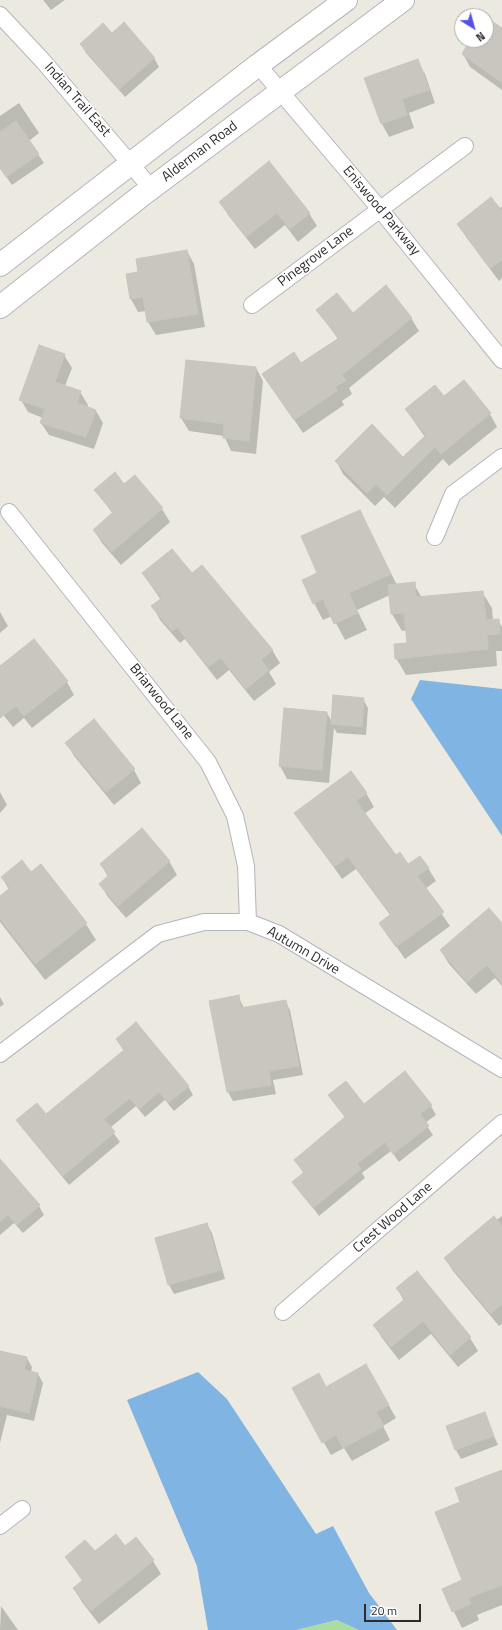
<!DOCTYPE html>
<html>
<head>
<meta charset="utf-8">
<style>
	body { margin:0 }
	#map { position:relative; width:502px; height:1630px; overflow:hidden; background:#eceae0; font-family:"Titillium Web",sans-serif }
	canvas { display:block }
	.north { position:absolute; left:454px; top:8px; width:40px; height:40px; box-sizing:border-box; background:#fff; border:1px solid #ababab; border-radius:50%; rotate:143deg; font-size:11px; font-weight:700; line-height:16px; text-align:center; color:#2c2c2c }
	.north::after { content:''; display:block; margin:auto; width:14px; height:18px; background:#5552e7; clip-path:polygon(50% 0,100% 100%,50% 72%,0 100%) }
	.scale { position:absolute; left:364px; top:1604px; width:57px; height:18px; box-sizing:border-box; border:2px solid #2c2c2c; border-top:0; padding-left:5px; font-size:12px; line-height:14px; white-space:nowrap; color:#2c2c2c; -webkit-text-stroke:3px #fff; paint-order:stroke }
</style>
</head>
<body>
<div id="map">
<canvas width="502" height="1630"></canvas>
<div class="north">N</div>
<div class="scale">20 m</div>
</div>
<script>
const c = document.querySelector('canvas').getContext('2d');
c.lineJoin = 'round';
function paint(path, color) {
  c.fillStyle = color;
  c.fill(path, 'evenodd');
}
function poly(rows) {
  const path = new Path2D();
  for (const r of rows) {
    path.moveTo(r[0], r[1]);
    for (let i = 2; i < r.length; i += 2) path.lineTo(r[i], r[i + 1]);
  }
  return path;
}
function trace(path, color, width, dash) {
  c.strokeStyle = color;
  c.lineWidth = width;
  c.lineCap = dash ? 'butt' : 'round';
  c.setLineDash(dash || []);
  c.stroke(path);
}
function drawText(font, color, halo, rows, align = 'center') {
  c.font = font + ' "Titillium Web",sans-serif';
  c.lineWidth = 3.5;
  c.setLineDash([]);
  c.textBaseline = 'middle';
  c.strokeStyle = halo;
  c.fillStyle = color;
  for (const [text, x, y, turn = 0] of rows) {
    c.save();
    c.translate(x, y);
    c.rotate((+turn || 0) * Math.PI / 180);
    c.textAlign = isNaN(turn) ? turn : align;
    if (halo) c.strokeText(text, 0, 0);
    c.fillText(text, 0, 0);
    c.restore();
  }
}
const green = poly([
	[337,1620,359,1630,296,1630]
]);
const water = poly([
	[420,680,502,689,502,836,411,699],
	[198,1372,227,1399,316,1534,333,1526,369,1593,397,1630,359,1630,337,1620,296,1630,208,1630,197,1566,127,1400]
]);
const shadow = poly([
	[43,0,65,0,51,10],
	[486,18,502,29,502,90,470,67,463,54,472,40,486,40],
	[111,35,154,58,159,67,125,97,86,53,81,44],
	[417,60,425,74,435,103,409,113,414,128,389,137,382,124,366,79],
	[19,103,39,133,29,141,44,163,12,185,0,168,0,116],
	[221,202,309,213,317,226,298,242,285,225,255,249,228,215],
	[502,207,502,278,499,281,466,237,458,224],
	[187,251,194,264,205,327,156,335,148,322,146,311,138,312,131,299,127,275,140,272],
	[318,311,411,318,419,331,349,388,352,394,342,401,344,405,303,433,263,374,301,364,338,339],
	[64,355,72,368,65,386,80,392,88,405,87,408,96,411,103,423,94,449,49,435,41,423,43,418,28,412,21,400],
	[256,368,263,381,256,454,231,451,224,436,189,431,181,418],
	[444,397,490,414,497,427,449,466,443,459,395,508,384,497,375,506,343,474,336,461,403,458,425,437,406,410],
	[134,476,162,509,170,522,121,565,102,543,94,530,113,514,96,490,124,485],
	[359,511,397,585,414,584,422,598,482,592,492,608,493,620,498,620,502,627,502,651,496,651,497,666,406,675,396,658,408,643,407,630,402,631,392,614,390,595,357,610,367,630,345,640,332,616,323,620,314,603,319,573],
	[143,574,192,575,272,650,280,663,269,672,276,684,254,701,229,670,217,680,185,639,180,643,160,620,153,607,161,600],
	[0,612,8,626,0,633],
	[0,667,67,682,74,695,32,728,24,718,13,727,0,711],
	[363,699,368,708,366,735,337,733,334,728,329,783,287,779,280,766,327,713,332,722],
	[94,721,134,770,141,783,114,805,74,756,67,743],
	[0,792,7,805,0,813],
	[366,793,374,807,364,814,396,857,408,866,428,868,436,881,425,889,450,926,405,959,380,923,391,916,356,869,342,879,296,813],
	[169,861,177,875,126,918,108,897,100,884,108,877,101,864],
	[41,865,86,924,96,940,45,980,0,922,0,897,9,890,2,877,30,874],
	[502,925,502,986,495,978,476,994,449,964,441,951],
	[238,996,244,1008,285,1001,290,1010,303,1075,273,1080,276,1094,233,1101,228,1092,210,1001],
	[0,997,4,1004,0,1007],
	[117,1039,188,1086,193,1095,174,1111,165,1100,145,1117,136,1106,110,1128,120,1142,69,1185,23,1129,17,1120,46,1115,124,1051],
	[329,1095,363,1105,431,1106,436,1115,425,1123,433,1135,399,1162,391,1151,362,1173,365,1178,319,1216,294,1182,304,1174,295,1160,346,1118],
	[0,1161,39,1206,44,1215,23,1233,14,1223,0,1235],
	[502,1216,502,1324,499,1326,453,1271,445,1258],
	[207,1224,212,1233,225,1279,174,1294,169,1285],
	[417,1272,470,1338,478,1351,458,1367,431,1334,399,1360,382,1338,374,1325,404,1301,397,1288],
	[0,1352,27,1358,32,1367,31,1373,38,1374,43,1383,34,1421,7,1415,0,1443],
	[366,1365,396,1418,383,1426,390,1440,352,1461,344,1448,331,1455,293,1389,326,1388],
	[484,1413,498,1445,461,1459,456,1450],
	[502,1471,502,1605,477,1615,479,1620,462,1628,443,1590,464,1581,461,1502],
	[136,1539,153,1561,161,1574,99,1624,82,1602,74,1589,83,1582,66,1557,125,1547],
	[1,1606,18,1630,0,1630]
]);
const building = poly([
	[486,17,502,28,502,83,462,54,470,40,486,40,486,17],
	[124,22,155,58,119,89,80,44,103,23,112,33,124,22],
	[418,59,429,90,402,99,407,115,381,124,364,78,418,59],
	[16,121,39,154,6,177,0,168,0,132,16,121],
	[269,161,310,213,290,229,277,213,246,237,219,202,269,161],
	[491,197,502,211,502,260,490,268,457,224,491,197],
	[187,250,198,314,147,322,143,297,130,299,126,274,138,272,136,259,187,250],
	[386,285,412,318,342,375,346,380,335,387,337,391,294,420,262,374,294,352,301,363,339,338,316,310,337,293,353,313,386,285],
	[39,345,65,354,55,382,81,391,77,403,96,410,86,437,40,423,45,409,19,400,39,345],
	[186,360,256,367,249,441,223,438,224,424,180,418,186,360],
	[464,380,491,413,441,454,435,447,387,495,376,484,367,493,335,461,372,424,403,457,426,435,405,409,435,385,444,396,464,380],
	[115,472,124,484,135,475,163,508,112,552,93,530,113,512,94,490,115,472],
	[360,510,391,574,349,593,358,613,334,624,323,599,313,604,302,580,317,573,301,536,360,510],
	[172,549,192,573,202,565,273,650,261,660,269,670,246,689,221,658,208,667,177,627,172,631,151,606,162,598,142,573,172,549],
	[415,582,416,597,483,591,486,620,499,619,500,634,487,635,488,649,395,659,394,644,407,643,404,613,391,614,388,585,415,582],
	[34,639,68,681,24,716,16,706,0,718,0,666,34,639],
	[333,695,364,698,362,727,331,724,333,695],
	[284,708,327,712,322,770,279,766,284,708],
	[94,719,135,769,106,792,65,743,94,719],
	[351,771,367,793,356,801,396,855,400,852,408,864,420,856,429,868,417,876,444,912,396,947,379,923,391,914,348,857,334,867,294,813,351,771],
	[142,828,170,861,118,906,99,884,109,875,100,864,142,828],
	[22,860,31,872,41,864,87,923,35,964,0,919,0,896,10,888,1,877,22,860],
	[489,908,502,923,502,983,487,965,467,982,440,950,489,908],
	[239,995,241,1008,286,1000,299,1066,269,1071,271,1085,227,1092,209,1001,239,995],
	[136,1022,189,1086,168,1103,159,1092,139,1109,130,1098,104,1119,115,1132,63,1176,16,1120,37,1103,46,1114,124,1050,116,1039,136,1022],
	[405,1071,432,1105,420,1114,429,1126,393,1154,385,1142,357,1164,361,1169,313,1208,292,1182,304,1172,294,1160,345,1117,328,1095,346,1081,364,1104,405,1071],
	[0,1159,40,1205,17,1225,8,1215,0,1222,0,1159],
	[494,1216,502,1226,502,1304,491,1314,444,1258,494,1216],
	[207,1223,221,1270,168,1285,155,1238,207,1223],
	[417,1271,471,1337,450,1355,423,1321,391,1347,373,1325,405,1299,396,1288,417,1271],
	[0,1351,27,1357,24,1370,38,1373,29,1413,0,1406,0,1351],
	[366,1364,389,1405,376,1412,384,1426,343,1448,336,1435,322,1443,292,1388,319,1373,326,1387,366,1364],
	[485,1412,494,1436,455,1450,446,1426,485,1412],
	[502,1470,502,1585,468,1598,471,1604,452,1612,442,1589,462,1580,435,1512,460,1502,455,1488,502,1470],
	[116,1534,125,1546,136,1537,154,1560,91,1611,73,1588,83,1580,65,1557,85,1540,95,1551,116,1534]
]);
const street = poly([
	[0,15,43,61,151,188],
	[258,65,379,208,502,360],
	[252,305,465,146],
	[9,512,208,762,235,816,246,866,248,922],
	[435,537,453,494,502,457],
	[0,1054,158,934,204,922,248,922,279,934,502,1069],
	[283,1312,502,1123],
	[0,1526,22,1509]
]);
const secondary = poly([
	[0,265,258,65,346,0],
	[0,307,141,196,403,0]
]);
const streetNames = [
	["Indian Trail East",77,100,49],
	["Alderman Road",200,152,-37],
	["Eniswood Parkway",381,211,50],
	["Pinegrove Lane",316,257,-37],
	["Briarwood Lane",161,702,51],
	["Autumn Drive",303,951,30],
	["Crest Wood Lane",393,1218,-41]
];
paint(green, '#abdda3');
paint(water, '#7fb4e3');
paint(shadow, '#0003');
paint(building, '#c8c6bf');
trace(building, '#c8c6ba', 1);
trace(street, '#b4b4be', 18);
trace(secondary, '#b4b4be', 24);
trace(street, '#fff', 16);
trace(secondary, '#fff', 22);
drawText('14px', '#2c2c2c', '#fff', streetNames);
</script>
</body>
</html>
